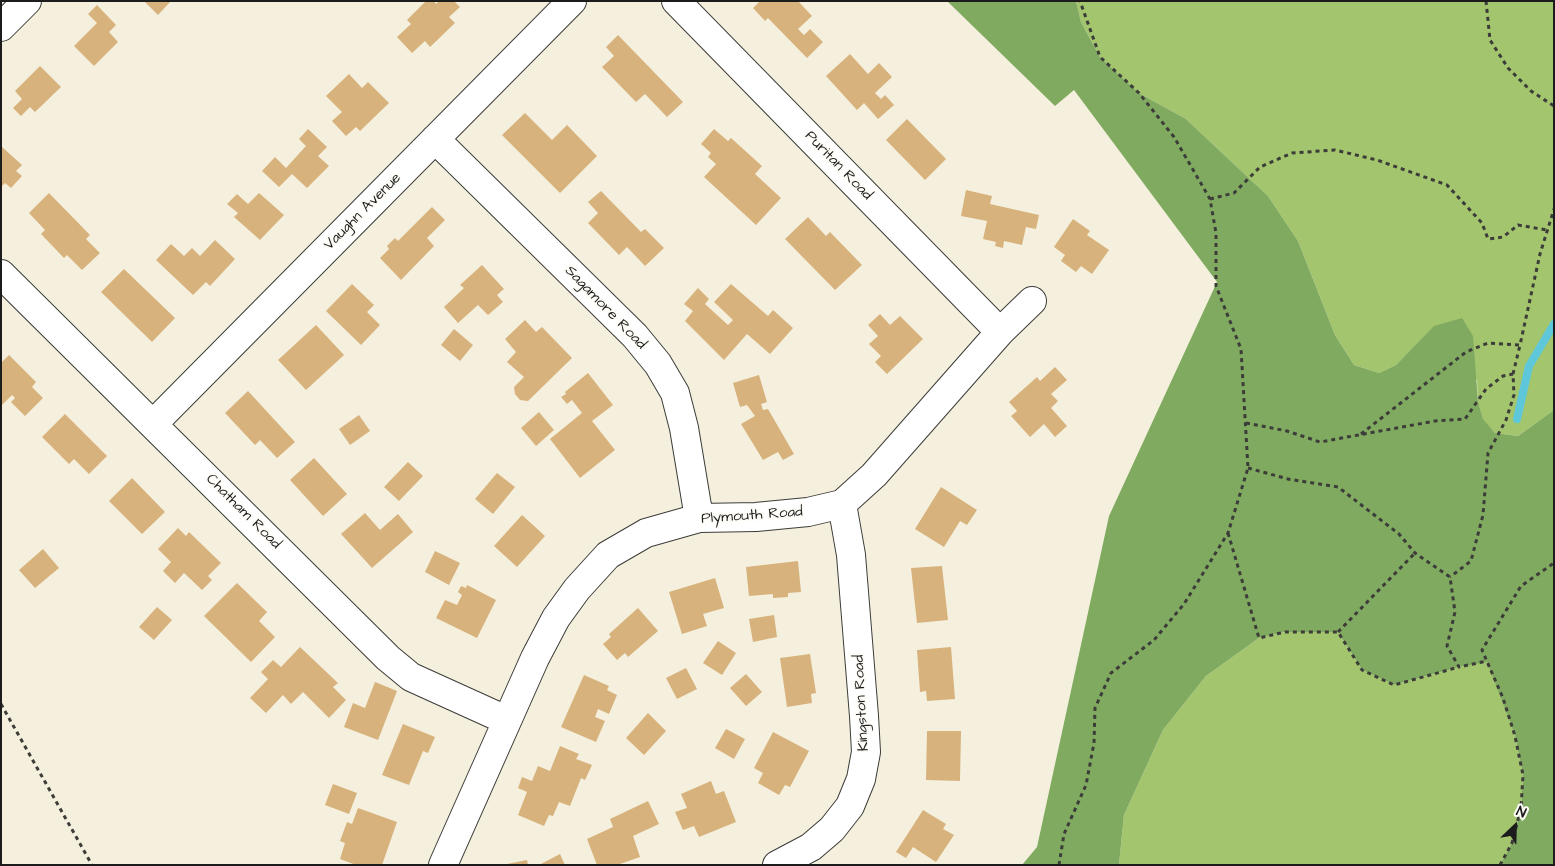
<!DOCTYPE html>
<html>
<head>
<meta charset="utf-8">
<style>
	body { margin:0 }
	#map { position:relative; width:1555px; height:866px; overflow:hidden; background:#f4f0dd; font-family:"Architects Daughter",sans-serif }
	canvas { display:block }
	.frame { position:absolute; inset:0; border:2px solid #1c1c1c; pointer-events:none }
	.north { position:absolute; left:1490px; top:801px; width:50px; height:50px; -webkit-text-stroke:4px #fdfcf7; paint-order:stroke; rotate:24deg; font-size:14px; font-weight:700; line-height:20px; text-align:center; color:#1c1c1c }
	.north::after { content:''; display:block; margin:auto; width:18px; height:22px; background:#1c1c1c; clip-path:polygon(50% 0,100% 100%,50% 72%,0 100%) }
</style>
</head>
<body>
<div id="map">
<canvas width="1555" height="866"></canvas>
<div class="frame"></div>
<div class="north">N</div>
</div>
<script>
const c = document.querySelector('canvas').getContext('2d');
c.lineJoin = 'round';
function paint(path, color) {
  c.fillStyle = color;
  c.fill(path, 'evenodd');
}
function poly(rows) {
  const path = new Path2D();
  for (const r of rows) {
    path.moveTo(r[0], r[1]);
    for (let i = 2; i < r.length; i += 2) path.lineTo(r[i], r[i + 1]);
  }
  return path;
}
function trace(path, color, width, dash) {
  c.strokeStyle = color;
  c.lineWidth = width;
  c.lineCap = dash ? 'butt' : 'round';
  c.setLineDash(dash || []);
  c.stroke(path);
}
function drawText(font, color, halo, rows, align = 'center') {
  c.font = font + ' "Architects Daughter",sans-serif';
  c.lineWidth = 4;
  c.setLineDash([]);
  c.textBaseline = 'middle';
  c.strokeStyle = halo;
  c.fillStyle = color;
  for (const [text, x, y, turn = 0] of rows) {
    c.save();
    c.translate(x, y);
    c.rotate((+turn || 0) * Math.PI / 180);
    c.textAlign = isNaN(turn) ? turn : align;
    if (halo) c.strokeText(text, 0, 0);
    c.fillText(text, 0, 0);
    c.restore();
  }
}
const green = poly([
	[1076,1,1554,1,1554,410,1518,436,1495,433,1483,420,1478,401,1477,380,1434,327,1396,365,1379,373,1354,365,1335,335,1298,241,1268,196,1186,119,1139,93,1100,57,1081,22],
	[1285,632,1338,632,1362,670,1394,685,1459,667,1487,661,1515,736,1523,775,1521,808,1512,843,1500,865,1119,865,1124,815,1163,730,1206,676,1259,638]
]);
const forest = poly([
	[947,1,1076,1,1081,22,1100,57,1139,93,1186,119,1268,196,1298,241,1335,335,1354,365,1379,373,1396,365,1434,326,1462,318,1473,336,1478,401,1483,419,1495,433,1518,436,1554,410,1554,865,1500,865,1512,843,1521,808,1523,775,1515,736,1487,662,1459,667,1394,685,1362,670,1338,632,1285,632,1259,638,1206,676,1163,730,1124,815,1119,865,1022,865,1037,847,1109,516,1217,282,1074,90,1055,106]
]);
const stream = poly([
	[1517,419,1529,366,1554,324]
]);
const building = poly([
	[144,1,171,1,158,15],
	[426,1,434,1,436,4,439,1,454,1,460,7,449,17,455,23,430,47,425,41,412,53,397,37,411,24,407,20],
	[760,1,798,1,812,16,798,29,804,35,810,29,823,42,807,58,768,18,765,21,753,8],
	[97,5,116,25,109,32,118,42,94,66,74,46,97,23,88,14],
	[618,35,683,102,667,117,645,94,636,102,602,67,614,56,606,47],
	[850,54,868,74,879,63,892,77,875,93,881,99,885,95,894,105,878,119,864,103,857,110,826,76],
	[40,66,61,87,35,112,30,107,21,116,13,108,22,99,15,91],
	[349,74,362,88,368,82,389,103,360,131,356,127,346,136,332,121,342,112,326,96],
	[525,113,552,140,567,125,597,156,560,193,502,135],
	[907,119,946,159,925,180,886,140],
	[308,129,327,147,318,156,329,166,307,188,292,174,279,187,262,171,275,157,286,168,306,146,299,139],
	[714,129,728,141,731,138,762,166,755,174,781,198,756,225,704,177,716,164,708,157,711,153,701,144],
	[1,146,22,165,16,171,22,176,11,188,5,183,1,187],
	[966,190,992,196,990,204,1039,215,1036,229,1026,227,1022,245,1004,241,1003,248,995,246,996,242,983,239,987,221,961,216],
	[601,191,641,232,645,229,664,248,645,266,627,247,619,255,588,223,598,213,588,202],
	[49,193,90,235,86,239,100,253,82,270,67,255,64,258,41,234,45,230,29,213],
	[259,193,284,215,260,240,234,217,238,213,227,204,237,194,248,204],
	[432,207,445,220,427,238,434,246,401,280,380,258,389,249,387,246,395,238,398,241],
	[808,217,826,236,830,232,862,265,835,290,785,239],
	[1073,219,1090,231,1087,235,1109,250,1092,274,1081,266,1076,272,1061,261,1065,255,1054,247],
	[215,240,235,259,210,286,206,282,193,295,156,260,171,244,184,256,192,248,200,256],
	[482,265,504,289,497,295,503,302,488,315,478,305,458,323,444,307,464,288,460,285],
	[124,269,175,318,152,342,101,292],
	[352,284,374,305,367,312,380,325,361,345,326,311],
	[731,284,768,316,773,310,793,328,770,354,747,334,724,360,685,321,693,311,684,304,698,288,709,299,705,304,728,325,733,320,714,302],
	[880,314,890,325,900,316,923,339,887,374,875,362,881,356,869,344,878,336,868,325],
	[525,320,536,332,542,327,572,358,528,401,520,400,515,394,514,387,524,377,507,362,516,352,505,339],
	[316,325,344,355,306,390,278,360],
	[454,329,473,345,460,361,441,345],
	[9,355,36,382,32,387,43,398,25,416,11,402,15,398,12,395,1,406,1,363],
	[1055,367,1067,380,1051,394,1058,401,1051,408,1067,426,1055,437,1044,424,1030,437,1011,416,1017,411,1009,402,1037,377,1040,381],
	[588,373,613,405,592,421,615,450,580,478,550,439,582,413,572,400,567,404,561,397,566,394,565,392],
	[759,375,767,402,761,404,763,410,768,409,794,454,783,460,778,452,763,460,741,424,755,416,747,405,740,407,733,383],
	[248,391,295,442,277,458,260,440,255,445,225,413],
	[539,412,554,430,536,446,521,428],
	[65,414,107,456,89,474,74,459,69,464,42,437],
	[359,415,370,431,350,445,339,429],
	[314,458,347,494,323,516,290,480],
	[408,462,423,476,399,501,384,487],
	[497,473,515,487,493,514,475,499],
	[132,478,165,512,142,534,109,501],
	[941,487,977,510,967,525,960,521,944,547,915,529],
	[365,513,380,530,398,514,413,532,372,568,341,534],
	[522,515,545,536,517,567,494,546],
	[178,528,186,536,189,532,221,563,208,576,212,580,202,590,184,573,175,583,163,571,171,562,158,549],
	[43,549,59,568,35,588,19,570],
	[435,551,460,563,449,585,425,572],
	[798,561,801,592,788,593,788,597,773,598,773,594,749,596,746,567],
	[942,566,948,620,917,623,911,568],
	[715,578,724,608,703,614,707,626,682,634,669,592],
	[237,583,267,612,259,621,275,637,251,662,204,616],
	[467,585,496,600,477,638,436,618,445,600,457,605,462,595,458,592,461,586,466,588],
	[157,607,172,620,154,640,139,627],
	[638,608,658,631,628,657,625,653,617,660,603,644,611,637,609,634],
	[774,615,777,637,753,642,749,619],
	[718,641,736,653,722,675,703,663],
	[300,647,338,683,333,687,346,700,329,718,303,692,291,704,283,695,266,713,250,698,268,679,261,672,273,660,281,667],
	[951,647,955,699,927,701,926,691,920,692,917,650],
	[810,654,816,693,811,694,812,703,787,707,780,658],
	[686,668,697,689,677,699,666,678],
	[746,674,762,692,746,706,730,688],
	[584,675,609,686,607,690,617,695,609,714,598,709,595,717,605,721,596,742,561,727],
	[375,682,397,691,378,740,344,727,353,703,365,708],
	[648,713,666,731,644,755,626,738],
	[403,724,435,737,428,753,423,751,409,785,382,775],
	[726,729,745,739,734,759,715,748],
	[927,731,961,731,960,781,926,780],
	[773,732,809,751,790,787,785,785,779,795,758,783,763,773,754,768],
	[560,746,579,754,576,759,592,765,585,780,581,778,570,806,559,802,553,816,549,815,544,826,518,815,527,792,518,788,522,777,532,781,538,766,550,771],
	[711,781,716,794,724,791,736,822,699,837,694,826,683,830,675,812,687,808,681,794],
	[333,784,357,793,349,814,325,805],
	[648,801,659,824,633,836,640,857,617,865,597,865,587,839,613,827,610,819],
	[358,808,397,822,382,865,356,865,340,859,345,843,340,841,347,822,352,824],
	[923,810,946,824,943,829,954,835,936,862,913,847,906,858,896,852],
	[560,854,565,865,539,865],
	[527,860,528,865,508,865,507,864]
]);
const path = poly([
	[1486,1,1490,40,1508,68,1531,91,1554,106],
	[1210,199,1234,193,1260,167,1292,153,1335,150,1377,160,1447,185,1482,223,1488,239,1503,237,1518,225,1547,230],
	[1513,374,1520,345],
	[1246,423,1287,431,1320,442,1435,421,1465,419,1486,389,1503,376,1513,374,1514,395,1506,420,1488,453,1483,515,1471,561,1450,577],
	[1361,434,1466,352,1488,343,1520,345,1540,254,1554,209],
	[1248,468,1288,479,1338,487,1399,534,1415,553,1450,577,1455,612,1447,646,1459,667,1487,661],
	[1228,533,1259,638,1285,632,1338,632,1362,670,1394,685,1459,667],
	[1338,632,1415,553],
	[1,704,92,865],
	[1059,865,1064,834,1086,785,1094,743,1095,708,1111,673,1154,640,1184,604,1228,533,1248,468,1241,349,1216,286,1216,233,1210,199,1174,137,1139,93,1100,57,1080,1],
	[1500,865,1512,843,1521,808,1523,775,1515,736,1503,698,1482,650,1521,586,1554,563]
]);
const minor = poly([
	[676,1,1000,332],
	[1,27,27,1],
	[435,139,635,336,658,364,675,393,684,428,699,518],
	[1,274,388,658,411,677,506,720],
	[154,423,572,1],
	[443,865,535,658,556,618,577,589,608,555,646,533,699,518,756,517,808,512,842,504,874,475,1000,332,1032,301],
	[777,865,811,847,832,829,850,806,861,779,866,752,864,716,851,555,842,504]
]);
const streetNames = [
	["Puritan Road",838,166,46],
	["Vaughn Avenue",363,212,-45],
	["Sagamore Road",605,308,46],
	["Chatham Road",243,512,45],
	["Plymouth Road",752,516,-4],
	["Kingston Road",862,703,-93]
];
paint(green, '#a2c56e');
paint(forest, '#81aa61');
trace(stream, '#5ec8da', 8);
paint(building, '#d8b27c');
trace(minor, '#3c3c39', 30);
trace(path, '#3c3c39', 3, [4, 4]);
trace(minor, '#fff', 28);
drawText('15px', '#1c1c1c', '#fdfcf7', streetNames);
</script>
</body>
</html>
